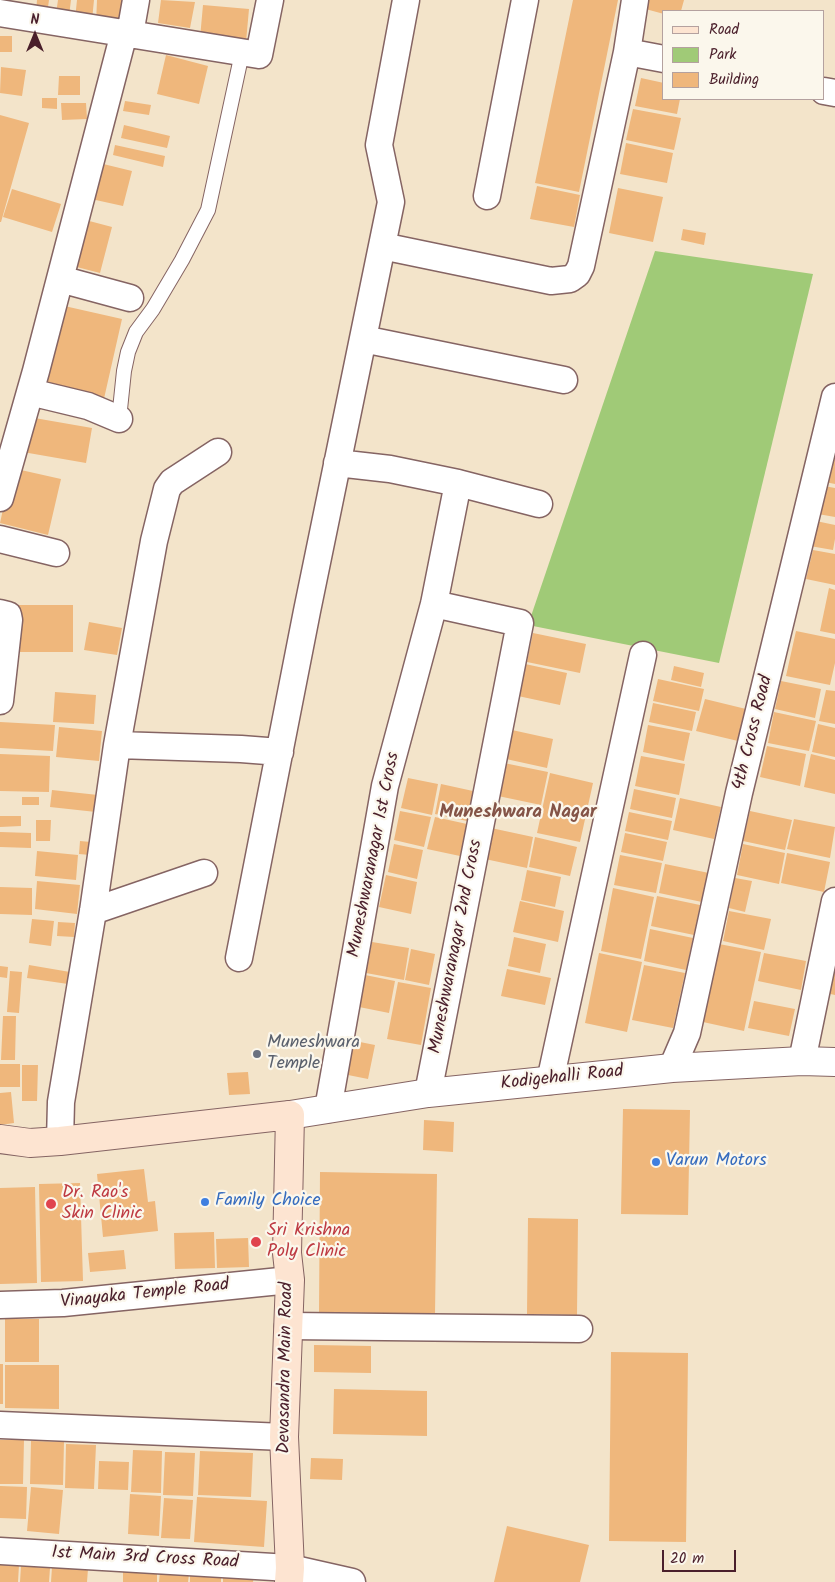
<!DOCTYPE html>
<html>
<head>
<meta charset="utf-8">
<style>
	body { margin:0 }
	#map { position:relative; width:835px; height:1582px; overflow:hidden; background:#f3e4ca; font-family:Kalam,sans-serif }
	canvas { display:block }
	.legend { position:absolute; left:662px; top:10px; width:162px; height:90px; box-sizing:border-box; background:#fbf7ec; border:1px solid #b4a19f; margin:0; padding:6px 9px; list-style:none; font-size:15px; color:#4a1f2b }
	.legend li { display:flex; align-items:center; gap:10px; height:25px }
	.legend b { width:25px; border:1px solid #b4a19f }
	.north { position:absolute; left:10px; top:10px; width:50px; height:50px; -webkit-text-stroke:4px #fbf7ec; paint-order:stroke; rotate:0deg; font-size:14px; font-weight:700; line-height:20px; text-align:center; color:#4a1f2b }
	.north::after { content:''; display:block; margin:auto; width:18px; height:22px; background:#4a1f2b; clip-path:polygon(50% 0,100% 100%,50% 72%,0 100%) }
	.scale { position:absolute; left:662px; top:1550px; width:74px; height:22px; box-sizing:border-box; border:2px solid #4a1f2b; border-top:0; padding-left:6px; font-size:15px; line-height:18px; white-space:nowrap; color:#4a1f2b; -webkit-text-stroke:4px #fbf7ec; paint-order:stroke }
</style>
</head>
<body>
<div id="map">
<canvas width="835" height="1582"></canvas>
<ul class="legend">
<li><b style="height:6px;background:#fde4d1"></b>Road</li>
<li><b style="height:14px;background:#a0ca77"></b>Park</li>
<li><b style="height:14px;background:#efb77c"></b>Building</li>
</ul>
<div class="north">N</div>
<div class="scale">20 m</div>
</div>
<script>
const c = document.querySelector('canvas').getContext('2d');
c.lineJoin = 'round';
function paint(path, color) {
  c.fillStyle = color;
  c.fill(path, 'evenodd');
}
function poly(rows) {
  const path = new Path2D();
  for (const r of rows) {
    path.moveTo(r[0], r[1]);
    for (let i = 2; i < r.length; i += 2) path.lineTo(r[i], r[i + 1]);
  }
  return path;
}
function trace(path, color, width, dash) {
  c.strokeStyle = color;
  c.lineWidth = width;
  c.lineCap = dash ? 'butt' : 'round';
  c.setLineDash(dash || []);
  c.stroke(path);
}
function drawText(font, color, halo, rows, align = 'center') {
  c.font = font + ' Kalam,sans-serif';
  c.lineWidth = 4.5;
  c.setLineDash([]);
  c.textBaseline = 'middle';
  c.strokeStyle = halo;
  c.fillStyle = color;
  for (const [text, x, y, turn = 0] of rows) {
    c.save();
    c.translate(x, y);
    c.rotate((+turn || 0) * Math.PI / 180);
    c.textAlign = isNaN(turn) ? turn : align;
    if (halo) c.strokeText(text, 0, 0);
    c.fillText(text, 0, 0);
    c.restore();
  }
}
const green = poly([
	[655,251,813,274,719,663,528,625]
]);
const building = poly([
	[37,0,49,0,47,14,36,12],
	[58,0,71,0,69,16,56,14],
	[77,0,94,0,92,20,75,19],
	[97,0,129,0,127,26,96,24],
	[161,0,195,2,190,28,158,23],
	[573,0,618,0,579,192,535,183],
	[628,0,684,0,681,11,664,11,664,14,627,4],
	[203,5,249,9,246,42,200,38],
	[0,36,12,36,12,52,0,52],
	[166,55,208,66,199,104,157,94],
	[1,67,26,70,22,96,0,93],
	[59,76,80,76,80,95,58,95],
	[641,78,664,83,664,99,680,99,677,114,635,106],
	[42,98,57,98,57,109,42,108],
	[125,101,151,105,149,115,123,111],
	[61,103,86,103,87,119,62,120],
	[633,109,681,118,674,150,626,140],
	[0,115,29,123,1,222,0,222],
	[124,125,170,136,167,148,121,138],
	[626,143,673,153,667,183,620,174],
	[115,145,165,156,163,167,113,155],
	[91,161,132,171,123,206,82,197],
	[537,186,580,195,574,227,530,219],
	[618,188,663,197,653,242,609,233],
	[12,189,61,204,52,232,3,217],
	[78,218,112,227,100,273,65,264],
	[683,229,706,233,704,245,681,240],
	[60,305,122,319,103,403,41,389],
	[23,416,92,428,86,463,17,451],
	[835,451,835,484,825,482],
	[12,468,61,479,48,535,0,523],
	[824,486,835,488,835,517,818,514],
	[816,521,835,525,835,539,833,550,810,546],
	[813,550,835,554,835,585,806,579],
	[829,588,835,590,835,634,820,631],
	[13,605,73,605,73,652,13,652],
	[89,622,122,628,117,655,84,650],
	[796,631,835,639,835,663,830,685,786,676],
	[533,633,586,644,580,673,527,662],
	[525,664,567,673,560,705,518,696],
	[674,666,704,673,701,687,671,680],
	[658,679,704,689,699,711,653,701],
	[781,681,821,689,815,718,775,709],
	[826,690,835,691,835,724,819,721],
	[55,692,96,695,94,724,53,722],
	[705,699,746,709,738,741,696,731],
	[653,703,696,712,692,731,649,722],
	[774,712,816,721,809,751,768,743],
	[0,722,55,725,53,751,0,748],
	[818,724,835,728,835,757,812,752],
	[648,725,690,733,684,761,643,752],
	[59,727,102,731,99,761,56,757],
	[512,730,553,739,547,768,506,759],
	[767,746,806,754,800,786,760,777],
	[0,754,50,756,49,792,0,791],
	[811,754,835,760,835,794,804,787],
	[641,756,685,764,679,795,635,786],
	[504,763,548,772,541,805,498,796],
	[550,773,593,783,580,842,537,833],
	[408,778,438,784,432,815,401,808],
	[441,784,473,791,467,821,435,814],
	[634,789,676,798,672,818,630,809],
	[52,790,98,795,96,812,50,807],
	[22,797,39,797,39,805,22,805],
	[680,798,721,807,714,839,673,830],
	[400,811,431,817,424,847,394,840],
	[750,811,792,820,785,850,743,841],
	[629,812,672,821,668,840,625,831],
	[0,816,21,816,21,826,0,827],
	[435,817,467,824,460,856,427,849],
	[794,819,835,827,830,858,787,849],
	[36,820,51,820,50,841,36,841],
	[491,828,533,837,527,868,485,859],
	[0,832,31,833,31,848,0,847],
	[625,833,667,842,663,861,621,852],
	[535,837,577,847,570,876,529,867],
	[80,841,91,842,90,855,79,854],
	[394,844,423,850,417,879,388,872],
	[743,844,785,853,779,884,737,875],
	[37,851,78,855,76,880,35,876],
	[787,853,830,862,824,892,781,883],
	[620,855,662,863,656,893,614,885],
	[665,864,709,873,702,902,659,893],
	[527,870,561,877,555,907,521,900],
	[386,875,417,882,411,914,379,907],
	[735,878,752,881,745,912,729,908],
	[37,881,80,885,77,914,35,909],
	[0,887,32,888,32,915,0,914],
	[613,888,654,897,641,959,601,951],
	[657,896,700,905,694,935,651,926],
	[520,901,564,911,558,942,513,932],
	[729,911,771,919,764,950,723,941],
	[32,919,54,921,51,946,29,943],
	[58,922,75,923,74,937,57,936],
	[650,929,693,938,686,970,644,961],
	[514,937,546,944,540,973,508,966],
	[372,942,409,948,404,980,366,973],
	[719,944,761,952,744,1031,703,1022],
	[411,949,435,954,429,985,405,980],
	[599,953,642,962,627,1032,585,1023],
	[764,953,806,961,801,990,758,981],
	[835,963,835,995,826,993],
	[29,965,70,972,68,984,27,978],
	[644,965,685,973,673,1028,632,1020],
	[0,966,8,967,7,978,0,977],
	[507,969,551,978,545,1005,501,996],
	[10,971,22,972,19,1013,7,1012],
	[365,975,395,981,389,1013,359,1007],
	[398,982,431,988,421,1045,387,1039],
	[754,1001,795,1009,789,1036,748,1028],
	[3,1016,16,1016,15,1060,1,1060],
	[350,1040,375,1045,368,1079,343,1074],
	[0,1064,20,1064,20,1087,0,1087],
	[22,1065,38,1065,37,1101,22,1101],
	[248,1072,250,1094,229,1095,227,1073],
	[11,1092,14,1123,0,1125,0,1093],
	[623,1109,690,1110,688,1215,621,1214],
	[424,1120,454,1122,453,1152,423,1150],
	[144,1169,148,1202,155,1201,158,1231,103,1237,97,1174],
	[320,1172,437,1174,435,1314,319,1312],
	[80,1183,83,1281,41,1282,39,1184],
	[35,1187,37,1283,0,1284,0,1188],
	[528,1218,578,1219,577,1315,527,1314],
	[214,1232,215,1268,175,1269,174,1233],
	[248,1238,249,1267,217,1268,216,1239],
	[124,1250,126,1269,90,1272,88,1253],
	[5,1319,39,1319,39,1362,5,1362],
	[314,1345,371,1346,371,1373,314,1372],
	[611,1352,688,1353,686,1542,609,1541],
	[0,1364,3,1364,3,1404,0,1404],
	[5,1365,59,1365,59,1409,5,1408],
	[334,1389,427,1391,427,1436,333,1434],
	[0,1440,24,1440,23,1484,0,1484],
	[31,1441,64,1442,63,1485,30,1484],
	[66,1444,96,1445,94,1489,65,1488],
	[133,1450,162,1451,161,1493,131,1492],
	[200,1451,253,1453,251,1497,198,1495],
	[165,1452,195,1453,193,1496,163,1495],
	[311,1458,343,1459,342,1480,310,1479],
	[99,1461,129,1462,128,1490,98,1489],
	[0,1486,27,1487,26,1519,0,1518],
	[31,1487,63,1490,59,1534,27,1531],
	[130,1494,161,1496,159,1536,128,1534],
	[197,1497,267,1501,264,1547,194,1542],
	[164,1498,193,1500,190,1539,161,1538],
	[507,1526,589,1545,580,1582,494,1582],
	[0,1564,19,1565,18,1582,0,1582],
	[21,1566,50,1568,49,1582,20,1582],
	[52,1567,88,1569,87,1582,51,1582],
	[123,1569,157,1572,157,1582,123,1582],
	[160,1572,189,1574,188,1582,159,1582],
	[190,1574,221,1575,221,1582,190,1582],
	[223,1574,254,1576,253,1582,223,1582]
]);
const service = poly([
	[119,419,124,371,128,352,136,332,153,309,182,260,208,210,242,53]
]);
const minor = poly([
	[0,13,259,55,270,0],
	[130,34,136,0],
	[627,52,664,59],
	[824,91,835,93],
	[487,196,525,0],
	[382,246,551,281,570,279,577,274,581,266,627,52,635,0],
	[60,279,130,298],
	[363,339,564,380],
	[30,392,88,406,119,419],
	[458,483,539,504],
	[0,498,36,371,124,33],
	[0,539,56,553],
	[0,613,8,615,9,620,0,701],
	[117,745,241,749,280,752],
	[93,911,204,873],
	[239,958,307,611,391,202,379,145,406,0],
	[802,1061,835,901],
	[672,1068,687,1033,739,793,835,397],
	[550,1081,643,655],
	[428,1093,520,623,434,604],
	[328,1109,385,786,434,604,458,483,390,469,337,463],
	[60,1141,61,1102,93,911,117,745,154,541,167,489,172,482,218,452],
	[0,1305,63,1303,290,1280],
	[288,1326,579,1329],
	[0,1425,284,1437],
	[0,1551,290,1568,352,1582]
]);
const tertiary = poly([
	[290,1115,428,1093,672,1068,802,1061,835,1062]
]);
const secondary = poly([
	[0,1139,30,1143,60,1141,290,1115,287,1253,290,1280,284,1437,290,1568,289,1582]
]);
const markers = [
	[257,1054,5,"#6b7280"],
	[656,1162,5,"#3f7fe0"],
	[205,1202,5,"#3f7fe0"],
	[51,1204,6,"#e0444e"],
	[256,1242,6,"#e0444e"]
];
const streetNames = [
	["4th Cross Road",754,733,-76],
	["Muneshwaranagar 1st Cross",375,855,-79],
	["Muneshwaranagar 2nd Cross",457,947,-79],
	["Kodigehalli Road",562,1079,-6],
	["Vinayaka Temple Road",145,1295,-6],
	["Devasandra Main Road",287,1368,-89],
	["1st Main 3rd Cross Road",145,1559,3]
];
const worshipNames = [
	["Muneshwara",267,1044],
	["Temple",267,1065]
];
const shopNames = [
	["Varun Motors",666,1162],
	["Family Choice",215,1202]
];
const healthNames = [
	["Dr. Rao's",62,1194],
	["Skin Clinic",62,1215],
	["Sri Krishna",267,1232],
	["Poly Clinic",267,1253]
];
const neighbourhoodNames = [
	["Muneshwara Nagar",518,814]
];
paint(green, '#a0ca77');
paint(building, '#efb77c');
trace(service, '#856463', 16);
trace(minor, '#856463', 29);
trace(tertiary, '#856463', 30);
trace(secondary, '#856463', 30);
trace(service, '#fff', 14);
trace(minor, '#fff', 26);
trace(tertiary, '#fff', 28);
trace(secondary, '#fde4d1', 28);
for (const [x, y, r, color] of markers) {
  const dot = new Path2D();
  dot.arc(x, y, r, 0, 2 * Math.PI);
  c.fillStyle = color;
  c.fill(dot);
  trace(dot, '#fbf7ec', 2);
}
drawText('18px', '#4a1f2b', '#fbf7ec', streetNames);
drawText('18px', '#5b616d', '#fbf7ec', worshipNames, 'left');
drawText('18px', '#366cbe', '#fbf7ec', shopNames, 'left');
drawText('18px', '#be3a42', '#fbf7ec', healthNames, 'left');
drawText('bold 19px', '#845447', '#fbf7ec', neighbourhoodNames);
</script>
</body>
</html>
